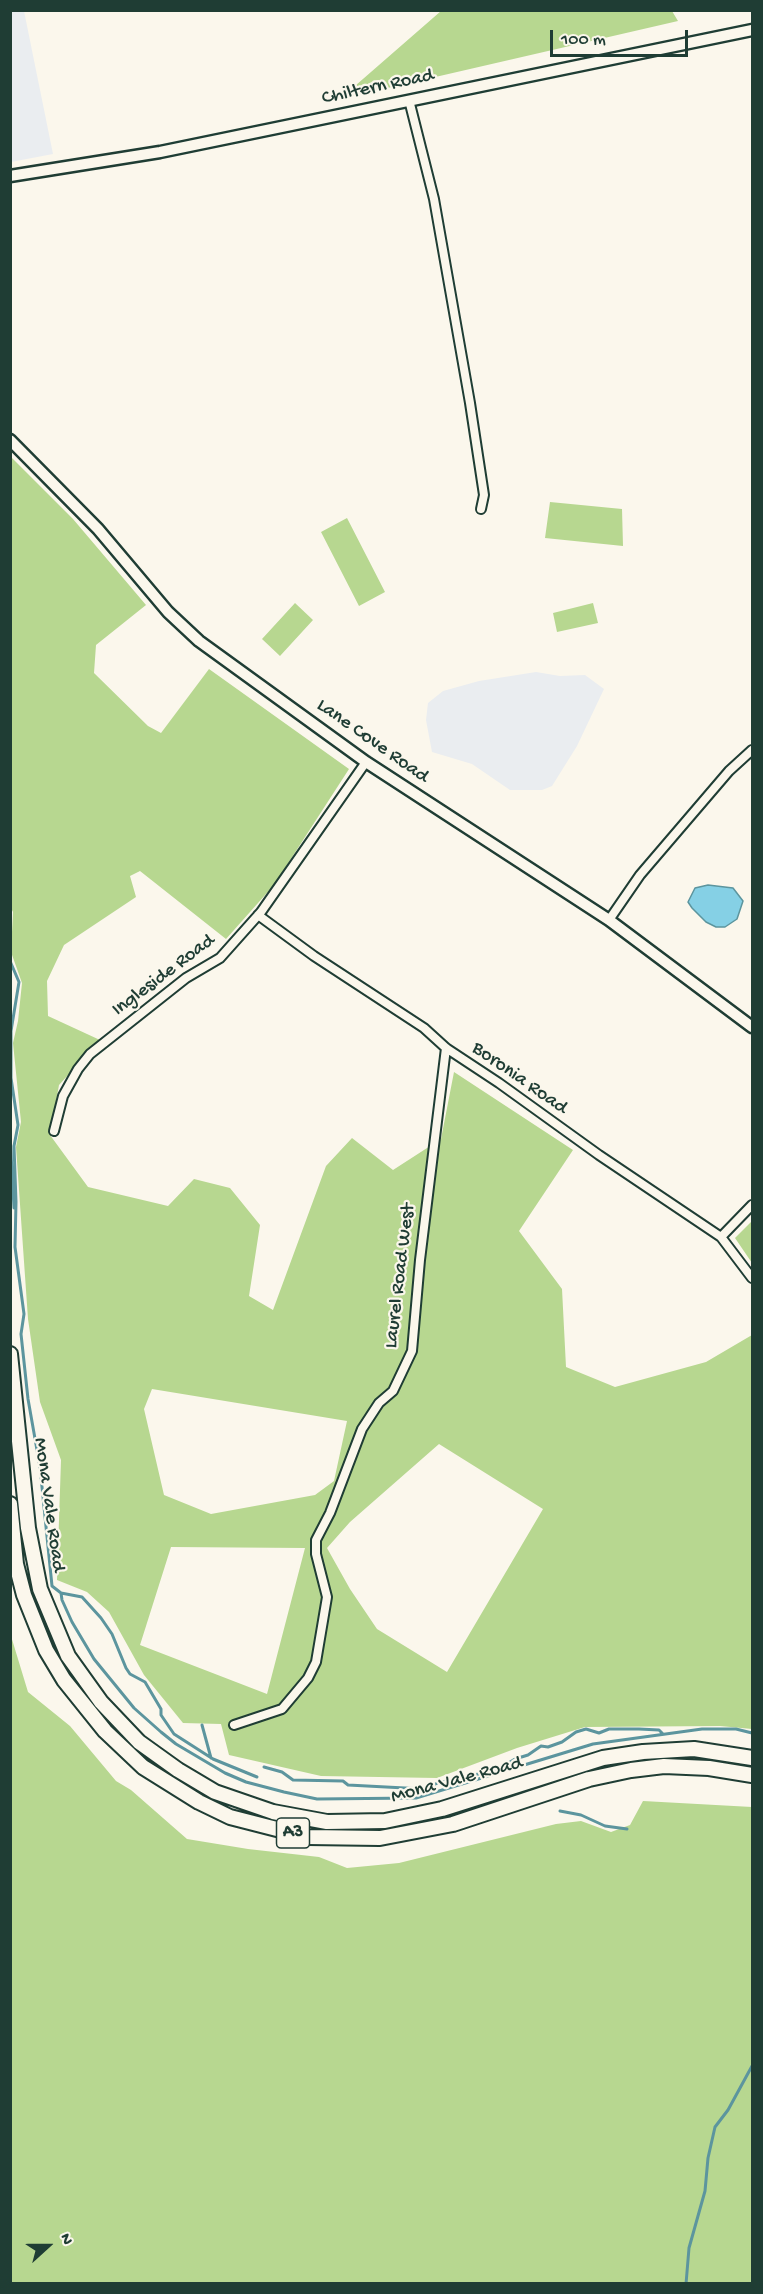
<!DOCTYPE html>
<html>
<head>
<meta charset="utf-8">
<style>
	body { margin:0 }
	#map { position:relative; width:763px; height:2294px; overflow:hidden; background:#fbf7ec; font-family:"Gochi Hand",sans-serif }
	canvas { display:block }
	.frame { position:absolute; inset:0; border:12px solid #1f3d34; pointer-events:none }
	.north { position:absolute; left:18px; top:2216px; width:60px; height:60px; -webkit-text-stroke:4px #fbf7ec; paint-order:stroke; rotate:69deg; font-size:16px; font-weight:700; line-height:24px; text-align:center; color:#1f3d34 }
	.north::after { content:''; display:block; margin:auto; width:21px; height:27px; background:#1f3d34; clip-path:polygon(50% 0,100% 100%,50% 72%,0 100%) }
	.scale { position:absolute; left:550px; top:30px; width:138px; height:27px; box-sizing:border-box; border:3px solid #1f3d34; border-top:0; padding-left:8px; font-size:18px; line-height:21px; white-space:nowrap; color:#1f3d34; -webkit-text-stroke:4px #fbf7ec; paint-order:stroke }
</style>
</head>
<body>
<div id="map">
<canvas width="763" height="2294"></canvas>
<div class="frame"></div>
<div class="north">N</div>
<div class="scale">100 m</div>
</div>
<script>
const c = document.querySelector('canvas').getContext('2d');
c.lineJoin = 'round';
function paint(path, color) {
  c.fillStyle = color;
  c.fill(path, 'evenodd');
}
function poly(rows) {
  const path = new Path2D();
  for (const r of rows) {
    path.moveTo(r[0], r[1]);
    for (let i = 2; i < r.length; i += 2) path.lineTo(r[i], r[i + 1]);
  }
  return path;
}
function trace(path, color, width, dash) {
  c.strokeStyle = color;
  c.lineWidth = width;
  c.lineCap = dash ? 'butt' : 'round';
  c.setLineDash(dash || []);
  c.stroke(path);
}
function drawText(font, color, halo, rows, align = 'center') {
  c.font = font + ' "Gochi Hand",sans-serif';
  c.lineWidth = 4.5;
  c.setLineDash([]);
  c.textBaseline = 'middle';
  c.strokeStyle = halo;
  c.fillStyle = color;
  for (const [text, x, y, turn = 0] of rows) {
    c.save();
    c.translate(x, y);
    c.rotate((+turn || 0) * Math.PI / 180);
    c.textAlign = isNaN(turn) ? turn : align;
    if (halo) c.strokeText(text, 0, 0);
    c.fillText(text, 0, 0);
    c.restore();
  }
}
const built = poly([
	[11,10,24,11,53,154,11,162],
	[536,672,560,676,585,675,604,689,577,746,552,786,542,790,510,790,472,764,432,752,426,720,428,703,443,691,479,681]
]);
const green = poly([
	[672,11,678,21,340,99,441,11],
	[10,456,73,519,146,605,96,645,94,673,148,726,161,733,209,669,349,769,274,885,226,939,140,871,130,876,136,897,64,945,47,981,48,1016,100,1040,59,1085,50,1135,88,1187,168,1206,194,1179,230,1188,260,1225,249,1296,273,1310,326,1166,352,1138,393,1170,441,1139,454,1072,573,1150,519,1231,562,1289,566,1367,615,1387,706,1362,752,1335,752,1729,720,1726,585,1727,517,1748,437,1778,321,1776,229,1755,221,1724,183,1723,144,1675,109,1612,87,1592,57,1580,61,1460,40,1402,28,1319,16,1147,21,1122,13,1043,18,1021,22,983,11,952,13,912,10,906],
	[152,1389,347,1421,334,1481,315,1495,211,1514,164,1495,144,1409],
	[439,1444,543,1509,447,1672,377,1629,350,1589,327,1548,350,1522],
	[171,1547,305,1548,267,1694,140,1645],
	[550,502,622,509,623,546,545,538],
	[347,518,385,592,359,606,321,532],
	[295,603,313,620,280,656,262,639],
	[593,603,598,623,557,632,553,613],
	[752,1221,752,1263,735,1238],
	[11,1636,28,1692,70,1726,116,1781,131,1790,187,1839,248,1849,319,1857,347,1868,399,1863,556,1824,581,1821,611,1832,630,1825,643,1801,752,1807,752,2283,11,2283]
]);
const water = poly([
	[708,885,733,888,743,901,737,919,725,927,716,927,706,922,692,908,688,902,695,888,708,885]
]);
const stream = poly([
	[10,961,19,982,11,1031,11,1078,18,1125,14,1146,16,1202,15,1247,24,1314,21,1334,28,1399,40,1467,52,1586,61,1593,82,1597,101,1618,112,1634,126,1668,130,1674,145,1682,161,1709,161,1715,174,1734,213,1759,257,1777],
	[10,1135,14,1208],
	[61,1593,62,1600,72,1622,94,1659,134,1708,161,1732,176,1744,225,1773,246,1782,284,1792,317,1799,416,1798,593,1744,702,1729,736,1729,752,1733],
	[202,1725,211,1758],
	[264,1767,282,1772,293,1780,343,1781,348,1785,424,1789,440,1782,461,1779,502,1767,515,1759,528,1755,541,1746,548,1747,562,1742,576,1732,586,1729,599,1733,609,1729,639,1729,659,1730,663,1734],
	[560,1811,581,1815,605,1826,627,1829],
	[686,2284,689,2248,705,2191,708,2158,715,2127,728,2110,752,2066]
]);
const street = poly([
	[409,100,434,199,470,403,484,495,481,509],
	[258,915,314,956,424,1028,446,1048,499,1083,599,1155,721,1237,752,1278],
	[609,920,640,875,729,771,752,750],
	[54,1131,63,1096,78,1069,90,1054,186,978,220,958,261,912,366,762],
	[721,1237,752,1205],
	[234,1725,282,1709,308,1678,316,1662,327,1597,316,1554,316,1540,330,1513,362,1429,379,1403,393,1391,412,1351,420,1260,446,1048]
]);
const secondary = poly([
	[10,176,160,152,752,30],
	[10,440,98,529,168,612,199,641,366,762,609,920,752,1027]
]);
const highway = poly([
	[10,1354,28,1528,40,1589,68,1656,101,1702,139,1742,178,1770,215,1792,273,1812,327,1822,385,1821,442,1809,603,1758,643,1752,694,1749,752,1758],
	[10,1504,16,1564,24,1595,46,1650,64,1680,105,1731,143,1767,199,1802,230,1817,308,1837,380,1838,453,1824,589,1779,631,1770,664,1766,709,1768,752,1775]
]);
const shields = [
	[293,1833,33]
];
const shieldNames = [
	["A3",293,1833]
];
const streetNames = [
	["Chiltern Road",378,88,-12],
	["Lane Cove Road",372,742,35],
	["Ingleside Road",164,976,-37],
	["Boronia Road",519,1079,35],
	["Laurel Road West",401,1276,-83],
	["Mona Vale Road",48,1505,82],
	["Mona Vale Road",457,1781,-15]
];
paint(built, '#eaedf0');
paint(green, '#b7d790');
paint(water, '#85d0e5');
trace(water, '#5c959e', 1.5);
trace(stream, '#5c959e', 3);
trace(street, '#1f3d34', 12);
trace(secondary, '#1f3d34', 15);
trace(highway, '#1f3d34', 18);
trace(street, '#fbf7ec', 8);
trace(secondary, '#fbf7ec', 10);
trace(highway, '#fbf7ec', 14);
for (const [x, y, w] of shields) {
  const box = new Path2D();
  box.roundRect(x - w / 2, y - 15, w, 30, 4.5);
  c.fillStyle = '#fbf7ec';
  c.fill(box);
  trace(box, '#1f3d34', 1.5);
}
drawText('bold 18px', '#1f3d34', null, shieldNames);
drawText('20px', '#1f3d34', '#fbf7ec', streetNames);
</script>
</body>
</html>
